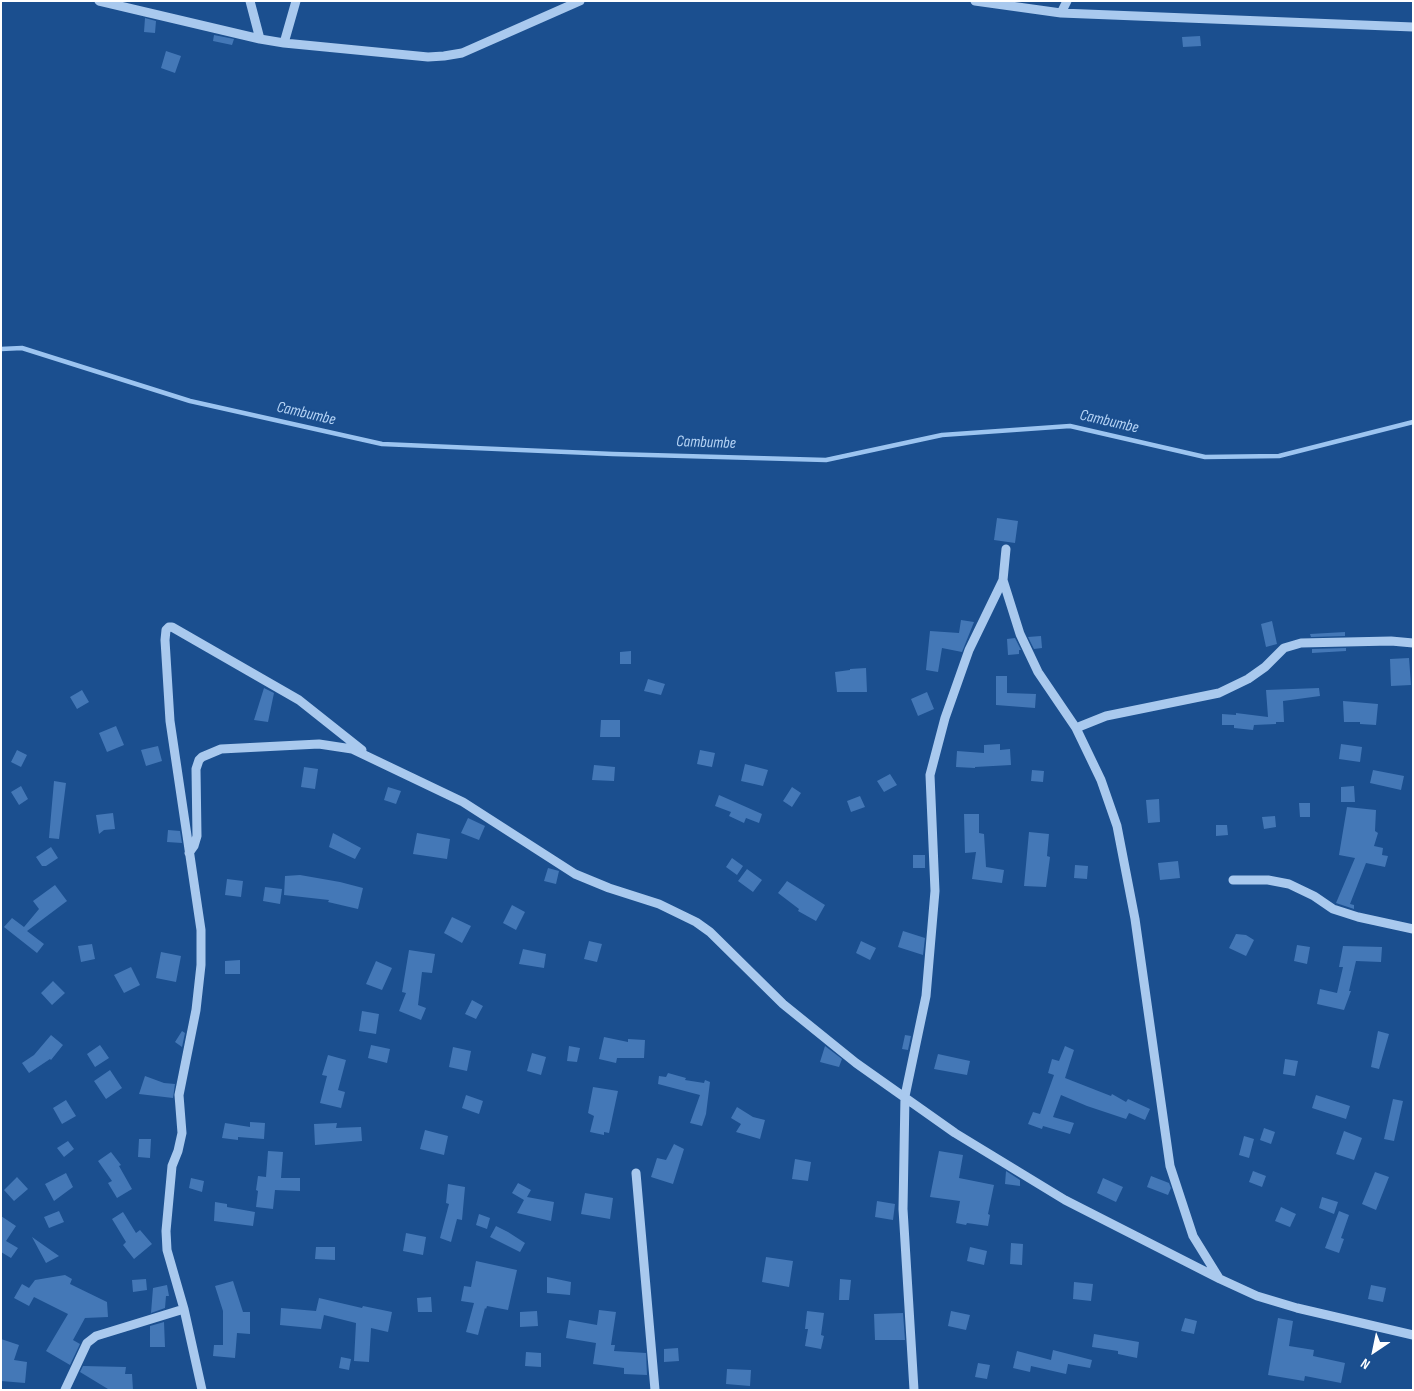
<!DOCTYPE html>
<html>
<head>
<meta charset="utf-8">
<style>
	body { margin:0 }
	#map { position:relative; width:1414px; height:1391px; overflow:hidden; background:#1b4f8f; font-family:"Sofia Sans Condensed",sans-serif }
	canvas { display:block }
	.frame { position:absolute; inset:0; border:2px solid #fff; pointer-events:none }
	.north { position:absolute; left:1349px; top:1326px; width:50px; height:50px; -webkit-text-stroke:4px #1b4f8f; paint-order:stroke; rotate:214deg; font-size:14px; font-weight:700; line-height:20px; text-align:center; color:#fff }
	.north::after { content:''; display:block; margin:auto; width:18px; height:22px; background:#fff; clip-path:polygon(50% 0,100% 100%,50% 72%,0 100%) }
</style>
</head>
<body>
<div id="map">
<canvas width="1414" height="1391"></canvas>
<div class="frame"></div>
<div class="north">N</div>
</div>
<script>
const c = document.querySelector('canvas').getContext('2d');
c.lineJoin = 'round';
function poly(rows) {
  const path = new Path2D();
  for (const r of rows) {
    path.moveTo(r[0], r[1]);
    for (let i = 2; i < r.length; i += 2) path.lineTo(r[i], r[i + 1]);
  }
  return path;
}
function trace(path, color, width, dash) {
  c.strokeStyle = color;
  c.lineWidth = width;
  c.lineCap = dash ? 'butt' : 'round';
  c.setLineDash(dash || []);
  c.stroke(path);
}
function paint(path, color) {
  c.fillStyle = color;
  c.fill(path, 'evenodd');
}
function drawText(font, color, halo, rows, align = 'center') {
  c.font = font + ' "Sofia Sans Condensed",sans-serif';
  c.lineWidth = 4;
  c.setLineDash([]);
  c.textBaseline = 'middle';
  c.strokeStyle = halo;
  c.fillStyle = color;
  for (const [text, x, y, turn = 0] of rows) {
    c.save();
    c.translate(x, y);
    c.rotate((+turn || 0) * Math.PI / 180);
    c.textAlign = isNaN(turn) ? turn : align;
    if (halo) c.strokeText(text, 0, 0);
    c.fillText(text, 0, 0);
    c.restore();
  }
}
const stream = poly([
	[1,349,22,348,190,401,382,444,613,454,826,460,942,435,1070,426,1205,457,1279,456,1413,422]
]);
const building = poly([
	[145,18,156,21,155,33,144,32],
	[214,35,234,39,232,45,213,41],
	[1200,36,1201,46,1183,47,1182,37],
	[166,51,181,56,175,73,161,68],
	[997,518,1018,521,1015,543,994,540],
	[961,620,974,622,962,652,942,648,938,672,926,670,930,631,959,633],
	[1272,621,1277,644,1266,647,1261,624],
	[1345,632,1345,636,1311,637,1310,634],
	[1041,636,1042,648,1034,649,1028,637],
	[1015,638,1021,650,1019,650,1019,654,1008,655,1007,639],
	[1346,648,1346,651,1312,653,1312,649],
	[631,651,631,664,620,664,620,652],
	[1409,658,1411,685,1391,686,1390,659],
	[866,668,867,692,837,692,835,672,850,670,850,669],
	[996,676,1007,676,1007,693,1036,694,1035,708,996,705],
	[648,679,665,684,661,695,644,691],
	[264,688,274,693,268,722,254,720],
	[1319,688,1320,696,1283,701,1284,722,1276,722,1276,724,1254,725,1253,730,1234,728,1234,725,1222,725,1222,714,1236,715,1236,713,1268,717,1266,690],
	[82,690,89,702,77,709,70,697],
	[927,692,934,709,918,716,911,699],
	[1343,701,1378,704,1376,725,1360,724,1360,722,1344,722],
	[601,720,620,720,620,737,600,737],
	[116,726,124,745,107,752,99,733],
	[1000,744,1000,750,1010,749,1011,765,975,767,975,768,956,767,957,751,984,753,984,745],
	[1341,744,1362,747,1360,762,1339,759],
	[158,746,162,761,146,766,141,750],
	[17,750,27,755,21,767,11,762],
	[700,750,715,753,712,767,697,764],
	[745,764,768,770,763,786,741,781],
	[594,765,615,767,614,781,592,780],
	[304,767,318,769,315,789,301,787],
	[1032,770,1044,771,1043,782,1031,781],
	[1373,770,1404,776,1401,790,1370,783],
	[890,774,897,785,884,792,877,781],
	[54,781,66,783,59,839,49,838],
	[21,786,28,799,19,805,11,792],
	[1354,786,1355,802,1341,802,1341,787],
	[388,787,401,791,396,804,384,800],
	[792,787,801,793,792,807,783,801],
	[719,795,762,814,759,823,746,818,744,823,729,816,731,812,715,806],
	[860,796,865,807,851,812,847,801],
	[1159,799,1160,822,1148,823,1146,800],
	[1299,803,1310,803,1310,817,1300,817],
	[1347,807,1376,810,1375,831,1378,833,1374,846,1383,848,1382,855,1388,856,1385,867,1366,863,1350,904,1354,905,1354,909,1336,903,1355,858,1339,855],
	[113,813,115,829,104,830,99,834,96,815],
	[964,814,979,814,979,833,984,834,986,867,1004,870,1002,883,972,879,976,852,965,853],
	[1275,816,1276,827,1264,829,1262,817],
	[468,818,485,826,479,840,461,833],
	[1216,825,1227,825,1228,835,1216,836],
	[168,830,180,831,182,843,167,842],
	[1029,832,1049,834,1047,856,1050,857,1046,887,1024,886],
	[333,833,361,848,355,859,329,847],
	[417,833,450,839,447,859,413,854],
	[51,847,58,858,46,866,42,866,36,857],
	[913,855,925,855,925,868,913,868],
	[732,858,743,866,737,875,726,867],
	[1178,861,1180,878,1160,880,1158,863],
	[1075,865,1088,866,1087,879,1074,878],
	[548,868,559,871,556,884,544,881],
	[747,869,762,880,753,892,738,881],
	[300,875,340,882,363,888,358,909,328,902,329,900,284,895,285,876],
	[227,879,243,881,241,897,225,895],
	[787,881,825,905,816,921,798,911,799,909,778,893],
	[55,885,67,901,27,931,44,944,37,953,4,927,12,918,24,927,39,909,33,901],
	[265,887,282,889,280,904,263,901],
	[512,905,525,912,516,930,503,923],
	[452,917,471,926,462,943,444,933],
	[903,931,925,938,923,955,898,947],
	[1236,934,1246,935,1254,940,1246,956,1229,948],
	[589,941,602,944,597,962,584,959],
	[861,941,876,948,870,960,856,953],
	[92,944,95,959,81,962,78,946],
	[1297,945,1310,947,1307,964,1294,961],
	[1343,946,1382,947,1381,962,1356,961,1349,991,1351,991,1344,1010,1317,1004,1320,989,1337,993,1343,967,1339,967],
	[523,949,546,954,544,968,519,964],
	[409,950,435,954,432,973,422,972,418,1005,426,1008,421,1020,399,1011,406,993,402,992],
	[161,952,181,956,176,982,156,978],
	[240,960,240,974,225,974,225,961],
	[376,961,392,968,382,990,366,984],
	[131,967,140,985,124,993,114,975],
	[53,981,65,993,52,1005,41,993],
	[472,1000,483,1006,476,1019,465,1014],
	[362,1011,379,1014,376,1034,359,1031],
	[182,1031,185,1033,182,1047,175,1042],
	[1378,1031,1389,1034,1379,1069,1371,1067],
	[51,1035,63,1045,51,1060,50,1059,29,1073,22,1063,34,1055],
	[905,1035,911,1036,908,1050,902,1049],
	[604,1037,628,1042,628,1039,645,1040,644,1058,617,1058,616,1063,599,1059],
	[100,1045,109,1058,95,1067,87,1054],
	[371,1045,390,1049,387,1063,368,1058],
	[569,1046,580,1048,577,1062,567,1061],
	[825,1046,842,1059,839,1067,820,1062],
	[1065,1046,1074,1050,1065,1078,1111,1096,1112,1094,1126,1102,1128,1099,1150,1109,1145,1120,1129,1113,1126,1119,1087,1106,1061,1095,1053,1117,1074,1123,1070,1134,1043,1126,1042,1129,1028,1124,1033,1112,1040,1114,1054,1075,1048,1073,1052,1059,1059,1061],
	[453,1047,471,1051,467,1071,449,1067],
	[532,1053,546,1057,541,1075,527,1071],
	[938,1054,970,1061,967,1075,934,1069],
	[328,1055,346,1060,338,1090,345,1092,341,1108,320,1103,327,1076,322,1075],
	[1285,1059,1298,1061,1295,1076,1283,1074],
	[110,1070,122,1088,106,1099,94,1081],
	[668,1073,686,1078,685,1080,704,1083,705,1080,710,1082,706,1114,702,1126,690,1123,700,1095,658,1084,659,1076,666,1077],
	[145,1076,164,1083,175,1084,173,1098,139,1094],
	[593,1087,618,1091,609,1133,604,1132,604,1135,590,1132,594,1116,588,1113],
	[466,1095,483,1101,479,1114,462,1108],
	[1316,1095,1350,1106,1346,1119,1312,1108],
	[1393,1099,1403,1101,1394,1141,1384,1139],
	[66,1100,76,1116,62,1124,53,1108],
	[737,1107,753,1117,765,1120,760,1139,736,1132,741,1124,731,1118],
	[250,1122,265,1123,264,1139,238,1137,238,1140,222,1138,225,1123,250,1127],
	[337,1123,336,1128,361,1127,362,1141,315,1145,314,1124],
	[1264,1128,1275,1132,1271,1144,1260,1140],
	[425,1130,448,1136,444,1155,420,1149],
	[1344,1131,1362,1138,1354,1160,1336,1154],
	[1244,1136,1254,1139,1249,1158,1239,1155],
	[139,1139,151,1139,150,1158,138,1157],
	[68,1141,74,1149,64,1157,57,1148],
	[674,1144,684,1149,673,1184,651,1177,657,1158,666,1160],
	[268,1151,283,1152,281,1178,300,1178,300,1191,275,1190,273,1209,256,1207,258,1191,256,1190,258,1176,266,1177],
	[939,1151,963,1155,959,1178,994,1185,988,1214,990,1215,988,1226,967,1223,966,1225,956,1223,960,1201,930,1197],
	[111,1152,121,1165,119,1166,132,1189,117,1198,108,1183,112,1181,98,1161],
	[795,1159,811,1162,808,1181,792,1179],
	[1006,1171,1020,1180,1020,1186,1005,1184],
	[1253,1171,1266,1176,1262,1187,1249,1182],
	[1375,1172,1389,1177,1376,1210,1362,1204],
	[66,1173,73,1187,54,1201,45,1184],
	[1151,1176,1169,1183,1171,1188,1168,1195,1147,1187],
	[17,1177,28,1189,14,1201,4,1190],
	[191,1178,204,1181,202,1192,189,1188],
	[1103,1178,1123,1187,1116,1202,1097,1193],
	[518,1183,531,1190,527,1197,554,1202,551,1221,517,1213,524,1200,512,1193],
	[448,1184,465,1187,462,1220,457,1219,451,1242,440,1238,449,1204,446,1203],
	[585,1193,613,1198,610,1219,581,1214],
	[1322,1197,1338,1202,1334,1214,1319,1208],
	[877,1201,895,1204,893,1220,875,1217],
	[215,1202,227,1204,227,1207,255,1212,253,1226,214,1221],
	[1281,1207,1296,1214,1290,1227,1275,1221],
	[59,1211,64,1222,49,1228,44,1217],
	[1339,1211,1349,1215,1341,1238,1344,1239,1339,1253,1325,1248],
	[123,1212,136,1233,140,1230,152,1244,134,1259,123,1245,126,1242,112,1219],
	[479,1214,490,1218,487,1229,476,1225],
	[1,1216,16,1226,6,1241,18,1248,11,1258,1,1252],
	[496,1226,508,1232,525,1243,520,1252,490,1237],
	[406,1233,426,1237,423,1255,403,1251],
	[32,1237,59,1256,46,1263],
	[1011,1243,1023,1244,1022,1265,1010,1264],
	[316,1247,335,1247,335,1260,315,1259],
	[970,1247,987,1251,984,1265,967,1261],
	[766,1257,793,1261,789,1287,762,1282],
	[476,1261,517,1270,508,1310,487,1306,486,1309,485,1308,478,1335,466,1332,474,1303,461,1301,464,1286,471,1287],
	[65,1275,72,1279,70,1284,107,1302,108,1317,85,1318,73,1340,80,1344,70,1365,46,1351,68,1314,34,1297,29,1306,14,1298,22,1284,29,1288,35,1280],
	[547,1277,571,1282,570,1295,547,1293],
	[146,1279,147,1290,133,1292,132,1280],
	[840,1279,851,1280,849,1300,839,1300],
	[233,1281,243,1312,250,1312,250,1334,237,1333,235,1358,213,1356,214,1345,223,1345,223,1311,215,1286],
	[1074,1282,1093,1284,1091,1301,1073,1299],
	[167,1285,169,1296,166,1296,165,1308,151,1313,153,1288],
	[1371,1285,1386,1288,1383,1302,1368,1299],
	[431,1297,432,1312,418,1312,417,1298],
	[319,1298,362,1308,363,1306,392,1312,388,1332,371,1328,369,1362,354,1361,356,1323,324,1315,321,1329,280,1325,281,1308,316,1311],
	[599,1310,616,1312,611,1345,615,1345,614,1351,646,1353,647,1375,624,1374,624,1368,593,1364,596,1343,566,1338,569,1320,597,1325],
	[537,1311,538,1326,520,1327,520,1312],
	[807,1311,824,1313,821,1335,824,1336,821,1349,805,1346,808,1329,805,1329],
	[951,1311,970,1315,966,1330,948,1326],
	[903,1313,905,1340,875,1340,874,1314],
	[1185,1318,1197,1321,1194,1334,1181,1331],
	[1278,1318,1293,1321,1289,1346,1314,1350,1313,1356,1345,1363,1341,1383,1305,1376,1304,1381,1268,1375],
	[164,1322,165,1347,150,1347,150,1326],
	[1094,1334,1139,1342,1137,1358,1118,1354,1118,1351,1092,1347],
	[1,1339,19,1345,14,1360,27,1362,25,1383,1,1381],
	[678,1348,679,1361,664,1362,664,1349],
	[1053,1350,1092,1360,1090,1368,1068,1364,1066,1374,1031,1366,1030,1372,1013,1368,1017,1351,1051,1360],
	[526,1352,541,1353,541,1367,525,1366],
	[341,1357,351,1359,349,1370,339,1368],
	[978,1363,990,1365,987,1379,975,1377],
	[83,1366,126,1367,125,1374,132,1374,133,1390,108,1389,80,1372],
	[727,1369,751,1370,750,1386,726,1384]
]);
const minor = poly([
	[99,1,260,39,284,43,428,57,444,56,462,53,580,1],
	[250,1,260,39],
	[975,1,1061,13,1413,27],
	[1061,13,1067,1],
	[284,43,296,1],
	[1003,580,1020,634,1038,672,1076,728,1101,780,1117,826,1135,919,1170,1166,1193,1236,1219,1278],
	[1076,728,1106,716,1219,693,1248,679,1265,667,1284,648,1301,643,1391,641,1413,643],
	[189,853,194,846,197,836,196,769,199,760,202,757,221,749,319,744,352,749,463,802,575,874,609,888,659,904,696,922,710,932,783,1004,856,1063,955,1133,1065,1200,1220,1279,1257,1296,1297,1308,1413,1335],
	[1233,880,1268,880,1289,884,1314,896,1333,909,1358,917,1413,929],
	[636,1173,655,1390],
	[65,1390,87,1343,96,1336,184,1309],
	[202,1390,184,1309,167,1250,166,1231,172,1166,178,1151,182,1133,179,1095,196,1010,201,965,201,930,170,721,165,640,166,630,169,627,172,627,299,700,362,750],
	[914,1390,903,1209,905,1096,926,996,935,891,930,775,945,718,969,650,1003,580,1006,549]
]);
const waterNames = [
	["Cambumbe",306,414,13],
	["Cambumbe",1109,422,13],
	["Cambumbe",706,443,2]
];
trace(stream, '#9cc4f0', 4.5);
paint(building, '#4478b7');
trace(minor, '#a9c9ee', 9);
drawText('italic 16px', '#b5d3f5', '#1b4f8f', waterNames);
</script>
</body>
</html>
